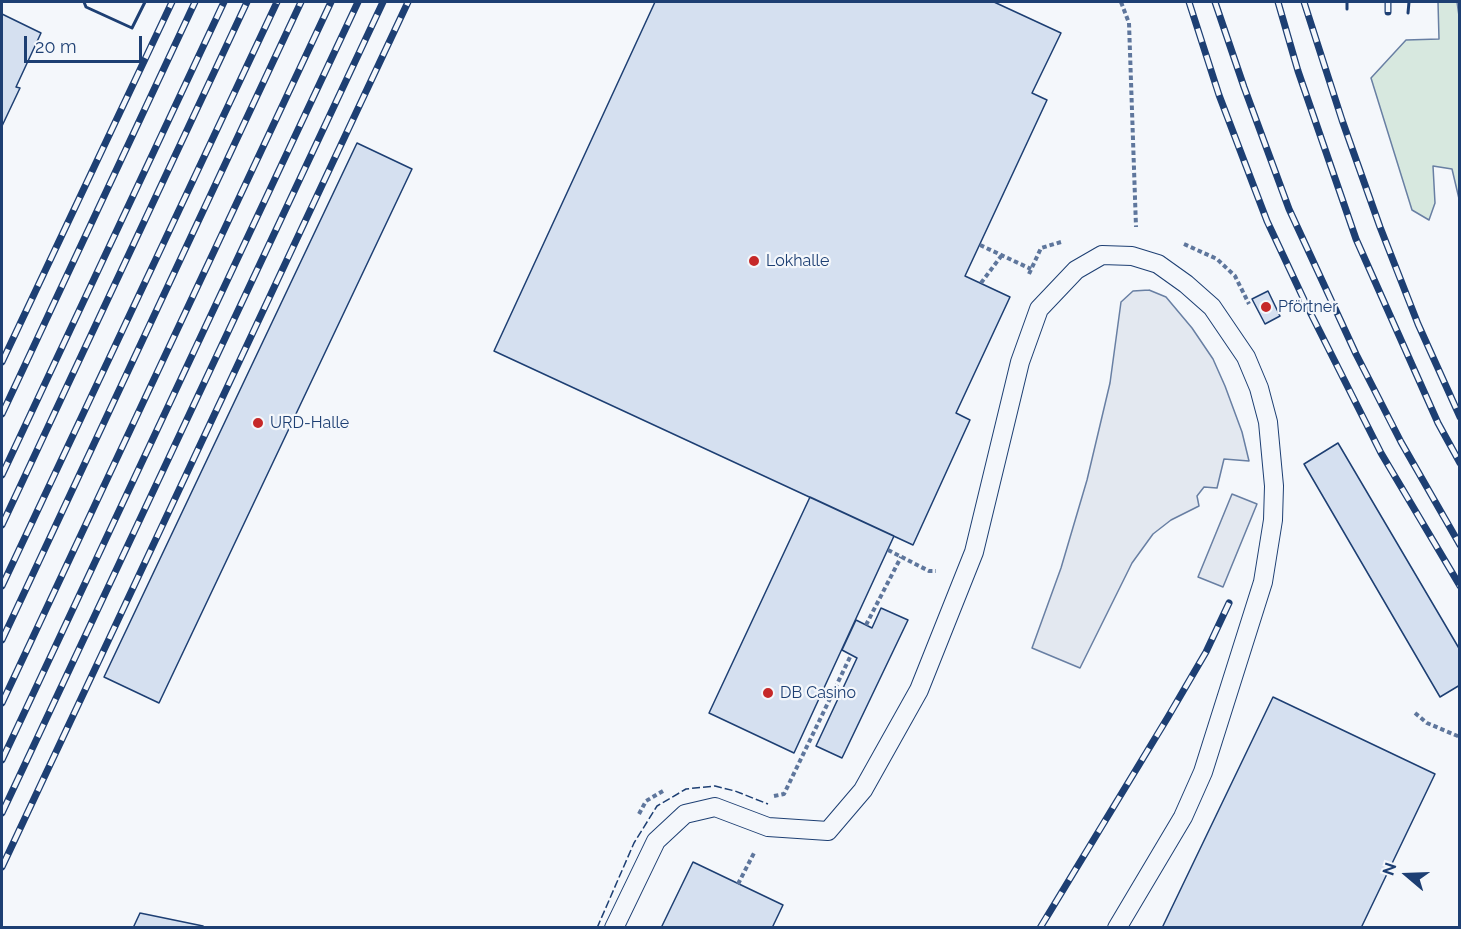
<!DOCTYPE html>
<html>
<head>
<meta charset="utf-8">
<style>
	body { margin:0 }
	#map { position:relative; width:1461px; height:929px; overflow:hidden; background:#f4f7fb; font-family:Raleway,sans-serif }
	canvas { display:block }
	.frame { position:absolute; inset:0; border:3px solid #1d3f73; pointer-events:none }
	.north { position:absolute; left:1377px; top:845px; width:60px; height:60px; -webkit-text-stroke:4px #f4f7fb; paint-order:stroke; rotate:289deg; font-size:16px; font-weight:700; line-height:24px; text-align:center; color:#1d3f73 }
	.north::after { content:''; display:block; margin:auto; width:21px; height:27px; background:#1d3f73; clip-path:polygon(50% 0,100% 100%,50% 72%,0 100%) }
	.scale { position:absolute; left:24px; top:36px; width:118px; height:27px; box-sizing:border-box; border:3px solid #1d3f73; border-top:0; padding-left:8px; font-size:18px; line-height:21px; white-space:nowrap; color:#1d3f73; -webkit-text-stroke:4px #f4f7fb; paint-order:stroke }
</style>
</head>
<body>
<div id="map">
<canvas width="1461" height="929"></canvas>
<div class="frame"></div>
<div class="north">N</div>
<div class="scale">20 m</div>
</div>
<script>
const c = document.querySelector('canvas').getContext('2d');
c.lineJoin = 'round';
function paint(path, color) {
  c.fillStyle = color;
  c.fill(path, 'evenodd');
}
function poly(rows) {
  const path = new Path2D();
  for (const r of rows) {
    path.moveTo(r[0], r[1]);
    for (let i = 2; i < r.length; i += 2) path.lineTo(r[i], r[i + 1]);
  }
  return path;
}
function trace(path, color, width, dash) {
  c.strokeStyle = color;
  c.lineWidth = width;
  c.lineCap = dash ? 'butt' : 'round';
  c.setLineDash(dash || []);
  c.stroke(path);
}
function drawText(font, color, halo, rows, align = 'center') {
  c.font = font + ' Raleway,sans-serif';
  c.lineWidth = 4.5;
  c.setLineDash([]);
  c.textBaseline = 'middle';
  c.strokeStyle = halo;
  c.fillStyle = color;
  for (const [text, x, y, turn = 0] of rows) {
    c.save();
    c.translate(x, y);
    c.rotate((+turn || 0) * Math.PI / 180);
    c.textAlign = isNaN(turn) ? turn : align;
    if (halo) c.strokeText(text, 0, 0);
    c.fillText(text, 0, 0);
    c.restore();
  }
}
const green = poly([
	[1438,2,1457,2,1459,16,1460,203,1452,169,1433,166,1435,203,1429,220,1412,210,1371,78,1406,40,1439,39,1438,2]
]);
const parking = poly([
	[1149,290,1166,297,1192,328,1213,359,1225,386,1242,432,1249,461,1224,459,1217,488,1204,487,1197,496,1199,506,1171,520,1153,534,1132,563,1080,668,1032,648,1061,568,1087,480,1110,383,1121,302,1133,291,1149,290],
	[1232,494,1257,504,1223,587,1198,577,1232,494]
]);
const building = poly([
	[655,2,994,2,1061,33,1032,93,1047,100,965,276,1010,297,956,413,970,420,913,545,494,351,655,2],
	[2,14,41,33,16,87,20,88,2,126,2,14],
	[357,143,412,169,159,703,104,677,357,143],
	[1268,291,1280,316,1265,324,1252,299,1268,291],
	[1338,443,1460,650,1460,685,1440,697,1304,464,1338,443],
	[810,497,894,536,794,753,709,713,810,497],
	[881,608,908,620,842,758,816,746,857,658,842,650,856,620,872,628,881,608],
	[1273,697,1435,774,1361,928,1162,928,1273,697],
	[693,862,783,905,772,928,661,928,693,862],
	[140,913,203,926,205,928,133,928,140,913]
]);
const path = poly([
	[1121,2,1129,23,1136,227],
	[1184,244,1217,259,1235,276,1249,304],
	[980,245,1031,269],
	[1029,274,1041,248,1061,242],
	[981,283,1002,255],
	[888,550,929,571,936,571],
	[866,625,901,557],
	[1415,713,1427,723,1460,737],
	[774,796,784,794,851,655],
	[639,814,646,801,663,791],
	[738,884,754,853]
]);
const lane = poly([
	[614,928,656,841,685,814,715,807,768,827,828,831,863,790,919,690,974,552,1020,362,1039,309,1076,270,1102,255,1132,256,1158,264,1186,284,1212,307,1246,357,1259,388,1268,422,1274,486,1273,520,1263,582,1203,772,1183,817,1117,928]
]);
const rail = poly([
	[1189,2,1219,95,1267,221,1306,304,1381,453,1460,586],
	[1215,2,1244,87,1289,209,1356,354,1401,442,1460,545],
	[1278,2,1298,71,1356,239,1438,423,1460,463],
	[1304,2,1342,120,1380,227,1418,324,1460,417],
	[1388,12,1388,2],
	[2,362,172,2],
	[2,414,195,2],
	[2,475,224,2],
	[2,525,247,2],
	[2,586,277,2],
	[2,640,301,2],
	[2,703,331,2],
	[2,760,358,2],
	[2,813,383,2],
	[2,867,408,2],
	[1040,928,1168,717,1206,652,1229,603]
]);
const fence = poly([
	[597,928,634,843,657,806,686,789,715,786,735,791,768,804]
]);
const wall = poly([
	[84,2,86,7,132,28,145,2],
	[1347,9,1347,2],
	[1408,13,1409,2]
]);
const markers = [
	[754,261,6,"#c62828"],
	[1266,307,6,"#c62828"],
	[258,423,6,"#c62828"],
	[768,693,6,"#c62828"]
];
const poiNames = [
	["Lokhalle",766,261],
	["Pförtner",1278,307],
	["URD-Halle",270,423],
	["DB Casino",780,693]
];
paint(green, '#d7e8df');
trace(green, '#687fa3', 1.5);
paint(parking, '#e3e8f0');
trace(parking, '#687fa3', 1.5);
paint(building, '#d5e0f0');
trace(building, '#1d3f73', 1.5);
trace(lane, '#1d3f73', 20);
trace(path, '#5e769c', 4, [4.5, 3]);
trace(lane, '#f4f7fb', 18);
trace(rail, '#1d3f73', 7);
trace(rail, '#f4f7fb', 4.5, [14]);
trace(fence, '#1d3f73', 1.5, [8, 3]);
trace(wall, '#1d3f73', 3);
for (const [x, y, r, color] of markers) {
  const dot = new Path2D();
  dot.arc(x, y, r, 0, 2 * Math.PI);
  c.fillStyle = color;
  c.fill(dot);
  trace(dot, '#f4f7fb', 2);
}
drawText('16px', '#1d3f73', '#f4f7fb', poiNames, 'left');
</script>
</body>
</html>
